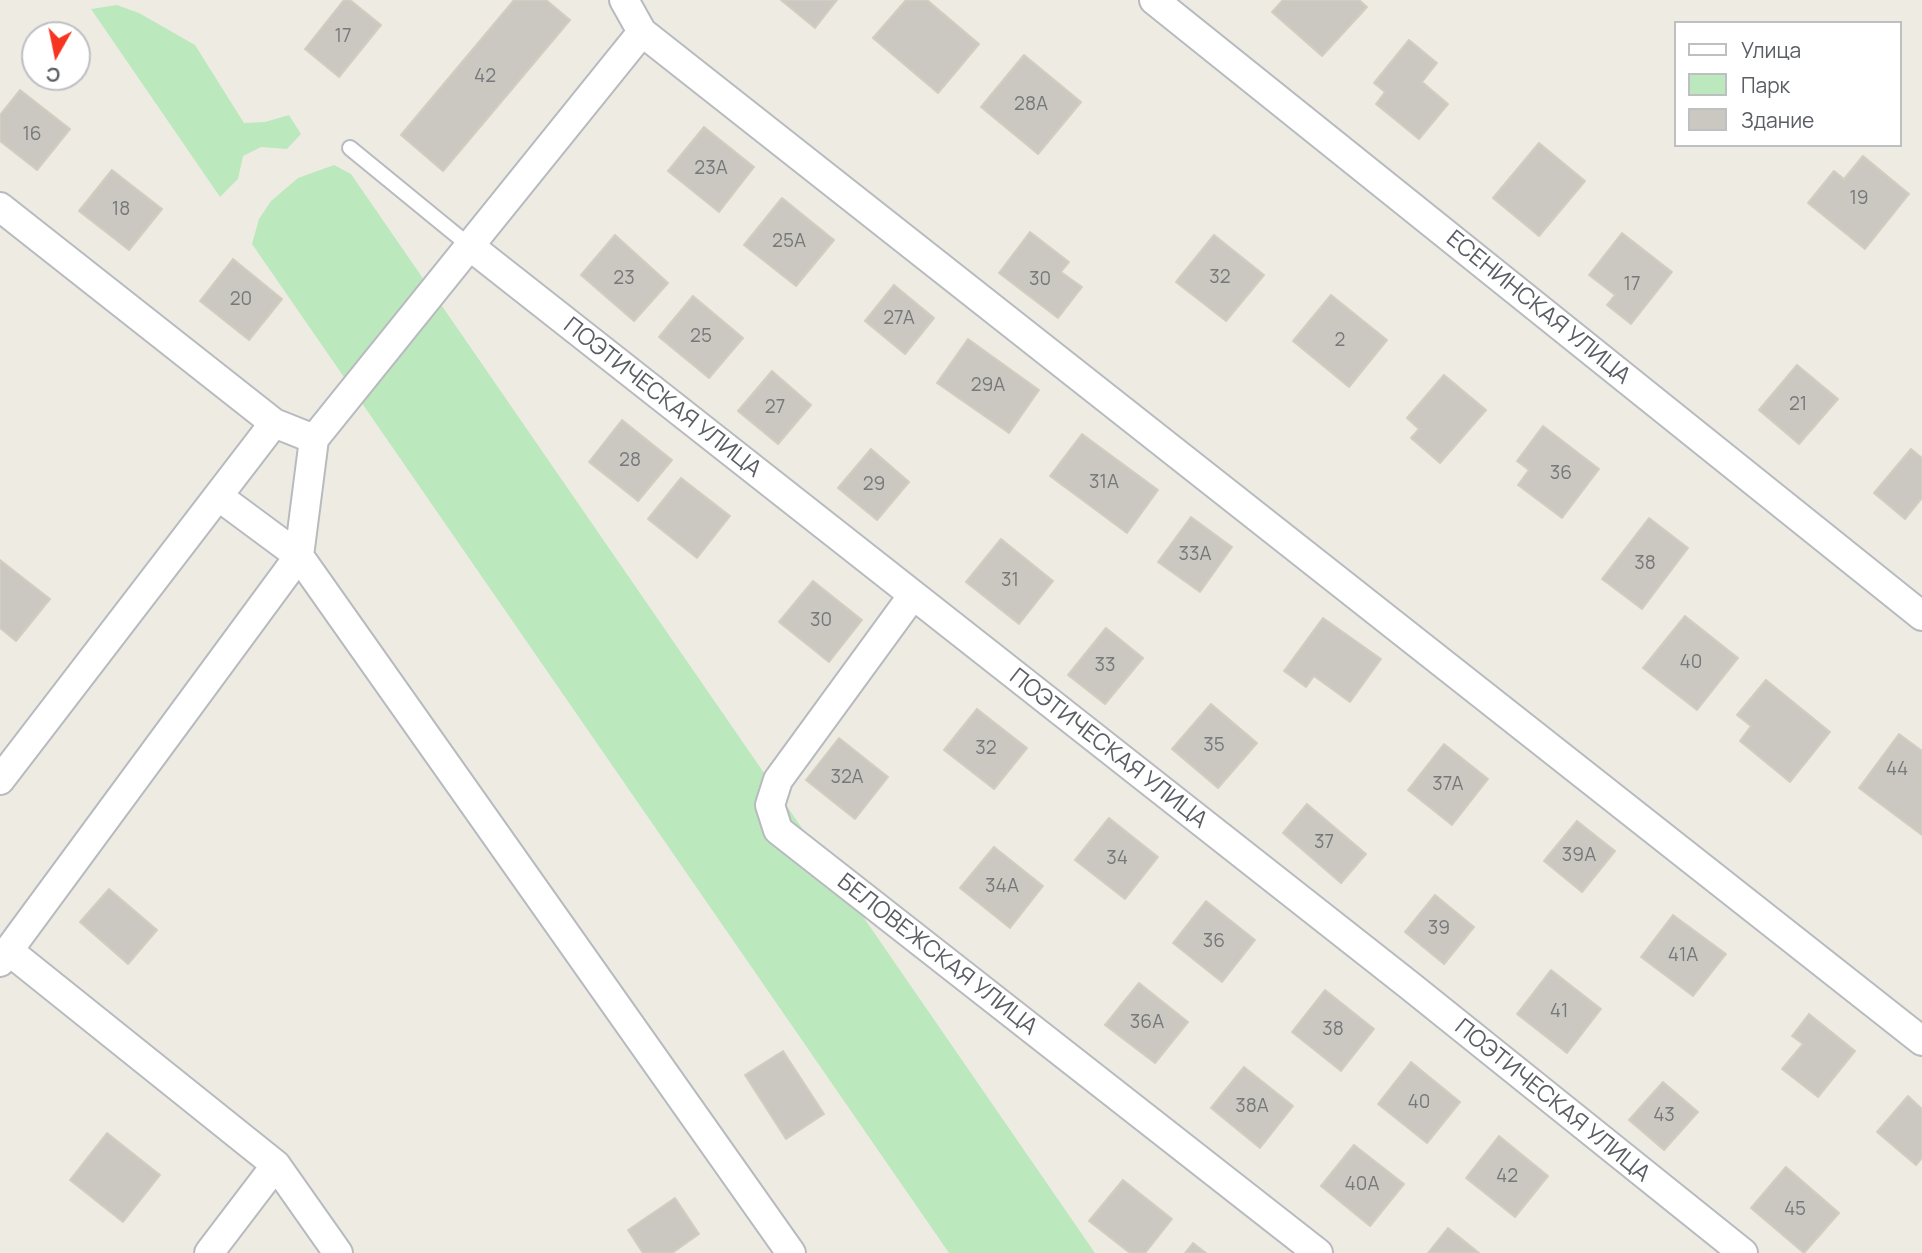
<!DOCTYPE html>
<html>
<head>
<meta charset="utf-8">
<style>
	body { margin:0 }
	#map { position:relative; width:1922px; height:1253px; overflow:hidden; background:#eeece2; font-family:Manrope,sans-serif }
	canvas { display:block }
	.legend { position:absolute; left:1674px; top:21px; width:228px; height:126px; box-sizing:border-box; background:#fff; border:2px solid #bdbfc1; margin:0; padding:9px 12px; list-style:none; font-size:21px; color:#5a5e64 }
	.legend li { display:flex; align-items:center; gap:14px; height:35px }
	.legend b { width:35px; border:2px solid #bdbfc1 }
	.north { position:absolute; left:21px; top:21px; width:70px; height:70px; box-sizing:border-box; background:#fff; border:2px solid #bdbfc1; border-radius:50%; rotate:189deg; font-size:19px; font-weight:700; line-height:28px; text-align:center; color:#5a5e64 }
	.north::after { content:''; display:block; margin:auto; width:24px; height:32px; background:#f53521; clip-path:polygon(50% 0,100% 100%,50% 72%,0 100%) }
</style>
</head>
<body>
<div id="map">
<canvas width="1922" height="1253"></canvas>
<ul class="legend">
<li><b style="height:9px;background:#fff"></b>Улица</li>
<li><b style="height:19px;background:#bce8bd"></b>Парк</li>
<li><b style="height:19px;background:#cbc8c1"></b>Здание</li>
</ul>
<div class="north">С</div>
</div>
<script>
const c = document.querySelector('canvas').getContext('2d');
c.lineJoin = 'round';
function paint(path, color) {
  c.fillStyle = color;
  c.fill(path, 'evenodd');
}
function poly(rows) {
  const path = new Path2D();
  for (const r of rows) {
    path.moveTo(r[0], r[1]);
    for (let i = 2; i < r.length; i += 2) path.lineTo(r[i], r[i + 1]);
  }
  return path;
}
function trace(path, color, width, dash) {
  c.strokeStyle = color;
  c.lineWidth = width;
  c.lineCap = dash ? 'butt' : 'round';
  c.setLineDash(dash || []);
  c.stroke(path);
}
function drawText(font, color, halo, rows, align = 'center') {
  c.font = font + ' Manrope,sans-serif';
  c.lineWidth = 5;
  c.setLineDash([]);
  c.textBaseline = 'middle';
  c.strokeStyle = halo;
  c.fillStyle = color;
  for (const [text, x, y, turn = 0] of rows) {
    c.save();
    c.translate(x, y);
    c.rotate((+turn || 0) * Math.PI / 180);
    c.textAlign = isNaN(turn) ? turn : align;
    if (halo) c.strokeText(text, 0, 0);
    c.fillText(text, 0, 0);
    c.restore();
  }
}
const green = poly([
	[117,5,139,13,195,45,244,123,265,122,289,115,301,134,287,149,261,147,243,156,238,179,220,197,91,9],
	[334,165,351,174,1095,1253,949,1253,252,244,259,219,271,201,298,178]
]);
const building = poly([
	[344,0,350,0,381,25,339,77,305,49,344,0],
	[514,0,546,0,570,20,443,171,401,135,514,0],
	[781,0,837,0,815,28,781,0],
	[906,0,927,0,979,44,938,93,873,38,906,0],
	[1283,0,1359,0,1367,7,1322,56,1272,12,1283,0],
	[1409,40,1437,63,1422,82,1448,104,1419,139,1376,104,1385,92,1374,83,1409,40],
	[1024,55,1081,102,1038,154,981,107,1024,55],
	[20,90,70,129,37,170,0,141,0,115,20,90],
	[704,127,754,167,719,212,668,171,704,127],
	[1539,143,1585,181,1539,236,1493,198,1539,143],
	[1863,156,1909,194,1865,249,1808,203,1834,171,1844,179,1863,156],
	[112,170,162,209,129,250,79,211,112,170],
	[782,198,834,240,796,286,744,245,782,198],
	[1030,232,1069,262,1061,272,1082,287,1058,318,999,273,1030,232],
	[1622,233,1672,272,1631,324,1607,305,1615,295,1589,275,1622,233],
	[615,235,668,283,634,321,581,275,615,235],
	[1214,235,1264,275,1226,321,1176,282,1214,235],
	[233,259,282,299,249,340,200,301,233,259],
	[894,285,934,318,905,354,865,321,894,285],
	[1331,295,1387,340,1349,387,1293,341,1331,295],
	[693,296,743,338,709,378,659,337,693,296],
	[968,339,1039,390,1009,433,937,383,968,339],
	[1797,365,1838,399,1799,444,1759,410,1797,365],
	[772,371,811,405,778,444,738,411,772,371],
	[1444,375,1486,410,1440,463,1411,438,1419,429,1407,418,1444,375],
	[622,420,672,460,638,501,589,462,622,420],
	[1543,426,1599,469,1562,518,1518,485,1529,470,1517,461,1543,426],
	[1082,434,1158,490,1127,533,1050,476,1082,434],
	[871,449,909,482,877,520,838,488,871,449],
	[1911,449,1922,458,1922,498,1905,519,1874,493,1911,449],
	[681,478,730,516,697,558,648,519,681,478],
	[1191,517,1232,547,1200,592,1158,562,1191,517],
	[1649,518,1688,548,1642,609,1602,579,1649,518],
	[1001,539,1053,581,1019,624,966,582,1001,539],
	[0,560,50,599,16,641,0,628,0,560],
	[813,581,862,620,829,662,779,622,813,581],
	[1685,616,1738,658,1697,710,1643,668,1685,616],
	[1323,618,1381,659,1350,702,1314,676,1306,687,1284,671,1323,618],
	[1106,628,1143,658,1105,704,1068,675,1106,628],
	[1766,680,1830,732,1790,782,1740,741,1751,726,1737,715,1766,680],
	[1211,704,1257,743,1218,788,1172,749,1211,704],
	[977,709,1027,748,994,789,944,750,977,709],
	[1899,734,1922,751,1922,835,1859,788,1899,734],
	[839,738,888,777,855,819,806,780,839,738],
	[1444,744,1488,779,1452,825,1408,790,1444,744],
	[1307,804,1366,854,1341,883,1283,833,1307,804],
	[1109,818,1158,857,1125,899,1075,860,1109,818],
	[1577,821,1615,851,1582,892,1544,861,1577,821],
	[994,847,1043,886,1010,928,960,888,994,847],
	[109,889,157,930,128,964,80,922,109,889],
	[1435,895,1474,927,1444,964,1405,932,1435,895],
	[1206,901,1255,940,1222,982,1173,943,1206,901],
	[1673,915,1726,954,1693,996,1641,957,1673,915],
	[1551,970,1601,1009,1567,1053,1517,1014,1551,970],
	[1139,983,1188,1022,1155,1063,1105,1025,1139,983],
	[1325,990,1374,1029,1341,1071,1292,1032,1325,990],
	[1809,1014,1855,1051,1818,1097,1782,1069,1803,1044,1792,1036,1809,1014],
	[783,1051,824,1114,786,1139,745,1075,783,1051],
	[1411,1062,1460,1102,1427,1143,1378,1104,1411,1062],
	[1244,1067,1293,1106,1260,1148,1211,1108,1244,1067],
	[1663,1082,1698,1112,1664,1150,1629,1120,1663,1082],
	[1908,1096,1922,1109,1922,1158,1916,1165,1877,1132,1908,1096],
	[107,1133,160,1175,123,1222,70,1180,107,1133],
	[1499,1136,1548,1176,1515,1217,1466,1178,1499,1136],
	[1354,1145,1404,1184,1370,1226,1321,1186,1354,1145],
	[1786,1167,1839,1213,1804,1253,1751,1208,1786,1167],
	[1123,1180,1172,1219,1145,1253,1130,1253,1089,1221,1123,1180],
	[675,1198,699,1234,672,1253,643,1253,628,1230,675,1198],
	[1448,1228,1479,1253,1428,1253,1448,1228],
	[1193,1243,1206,1253,1185,1253,1193,1243]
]);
const service = poly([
	[350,148,471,247]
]);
const minor = poly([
	[624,0,642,32,1922,1041],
	[1154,0,1922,616],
	[0,207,274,423,314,439],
	[471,247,1409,985,1743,1253],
	[218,496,299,556,791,1253],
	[913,595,778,780,770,805,778,830,1318,1253],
	[0,780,274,423],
	[9,951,276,1165,338,1253],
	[0,962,299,556,314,439,642,32],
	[209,1253,276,1165]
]);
const numberNames = [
	["17",343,37],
	["42",485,77],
	["28А",1031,105],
	["16",32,135],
	["23А",711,169],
	["19",1859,199],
	["18",121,210],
	["25А",789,242],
	["32",1220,278],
	["23",624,279],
	["30",1040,280],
	["17",1632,285],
	["20",241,300],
	["27А",899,319],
	["25",701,337],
	["2",1340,341],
	["29А",988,386],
	["21",1798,405],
	["27",775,408],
	["28",630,461],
	["36",1561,474],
	["31А",1104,483],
	["29",874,485],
	["33А",1195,555],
	["38",1645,564],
	["31",1010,581],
	["30",821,621],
	["40",1691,663],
	["33",1105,666],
	["35",1214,746],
	["32",986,749],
	["44",1897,770],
	["32А",847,778],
	["37А",1448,785],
	["37",1324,843],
	["39А",1579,856],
	["34",1117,859],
	["34А",1002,887],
	["39",1439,929],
	["36",1214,942],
	["41А",1683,956],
	["41",1559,1012],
	["36А",1147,1023],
	["38",1333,1030],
	["40",1419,1103],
	["38А",1252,1107],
	["43",1664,1116],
	["42",1507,1177],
	["40А",1362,1185],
	["45",1795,1210]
];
const streetNames = [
	["ЕСЕНИНСКАЯ УЛИЦА",1538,308,39],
	["ПОЭТИЧЕСКАЯ УЛИЦА",662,398,38],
	["ПОЭТИЧЕСКАЯ УЛИЦА",1108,749,38],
	["БЕЛОВЕЖСКАЯ УЛИЦА",937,955,38],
	["ПОЭТИЧЕСКАЯ УЛИЦА",1552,1101,39]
];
paint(green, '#bce8bd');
paint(building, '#cbc8c1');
trace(building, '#d3cdc0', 2);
trace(service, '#b7babf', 18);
trace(minor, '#b7babf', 32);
trace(service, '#fff', 14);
trace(minor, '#fff', 28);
drawText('19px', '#76787b', null, numberNames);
drawText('23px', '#5a5e64', '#fff', streetNames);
</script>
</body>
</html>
